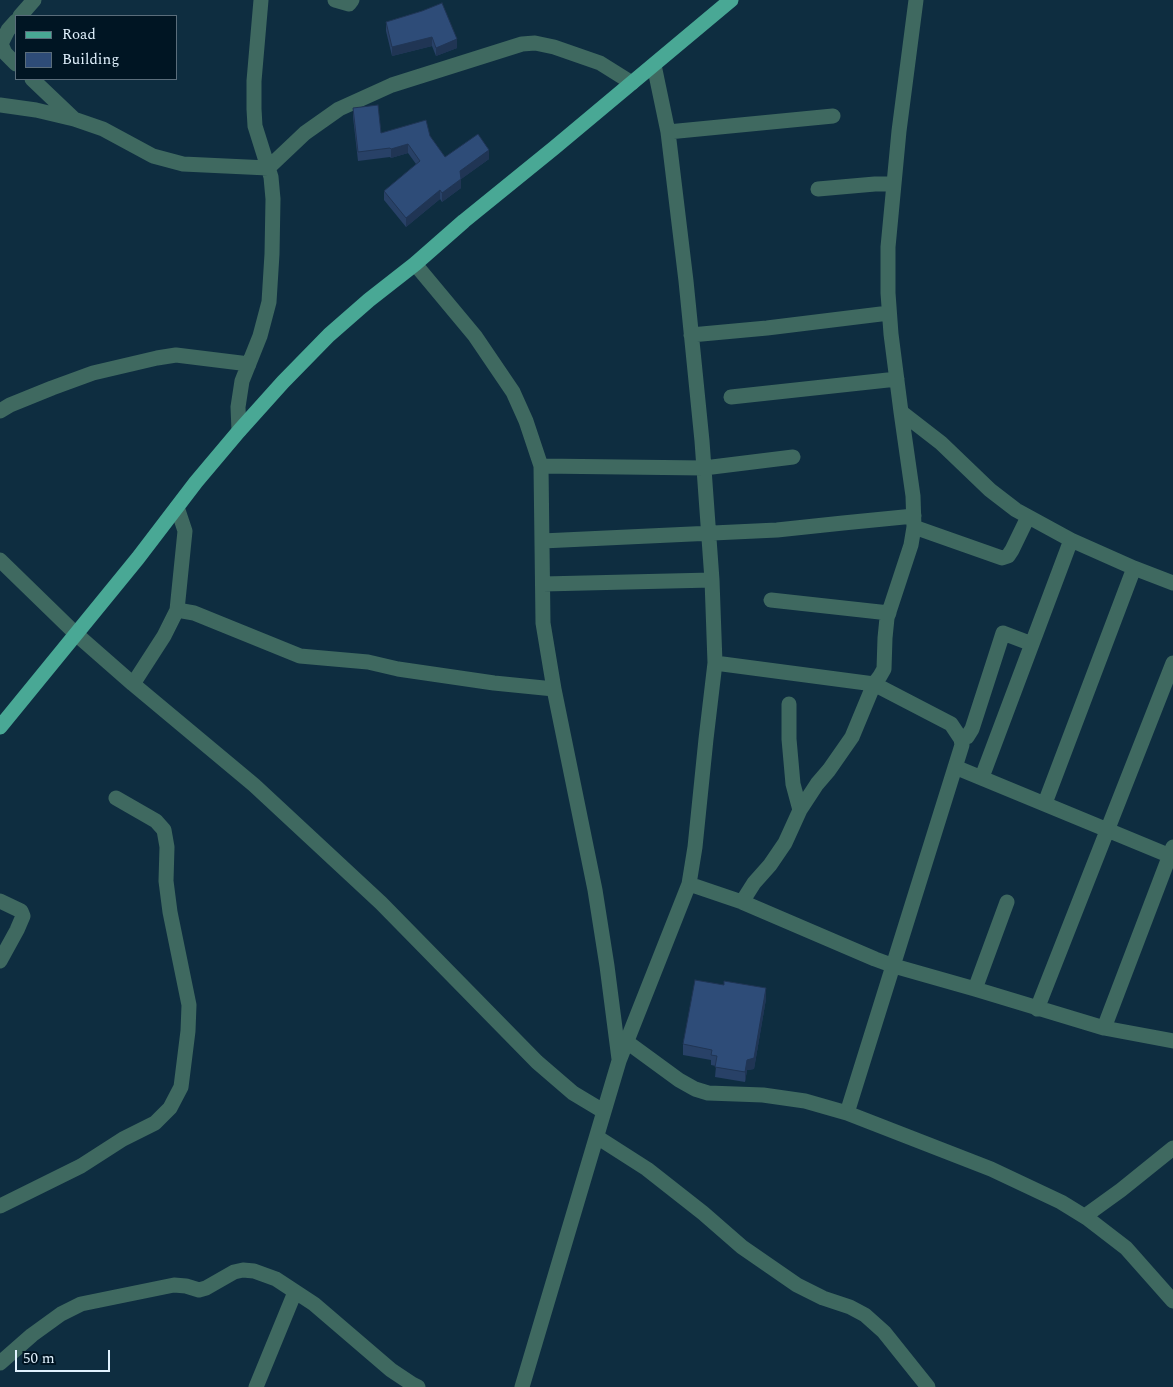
<!DOCTYPE html>
<html>
<head>
<meta charset="utf-8">
<style>
	body { margin:0 }
	#map { position:relative; width:1173px; height:1387px; overflow:hidden; background:#0e2d40; font-family:Spectral,serif }
	canvas { display:block }
	.legend { position:absolute; left:15px; top:15px; width:162px; height:65px; box-sizing:border-box; background:#001523; border:1px solid #5a6d7b; margin:0; padding:6px 9px; list-style:none; font-size:15px; color:#e1f2fe }
	.legend li { display:flex; align-items:center; gap:10px; height:25px }
	.legend b { width:25px; border:1px solid #5a6d7b }
	.scale { position:absolute; left:15px; top:1350px; width:95px; height:22px; box-sizing:border-box; border:2px solid #e1f2fe; border-top:0; padding-left:6px; font-size:15px; line-height:18px; white-space:nowrap; color:#e1f2fe; -webkit-text-stroke:4px #001523; paint-order:stroke }
</style>
</head>
<body>
<div id="map">
<canvas width="1173" height="1387"></canvas>
<ul class="legend">
<li><b style="height:6px;background:#49a895"></b>Road</li>
<li><b style="height:14px;background:#2e4c78"></b>Building</li>
</ul>
<div class="scale">50 m</div>
</div>
<script>
const c = document.querySelector('canvas').getContext('2d');
c.lineJoin = 'round';
function poly(rows) {
  const path = new Path2D();
  for (const r of rows) {
    path.moveTo(r[0], r[1]);
    for (let i = 2; i < r.length; i += 2) path.lineTo(r[i], r[i + 1]);
  }
  return path;
}
function trace(path, color, width, dash) {
  c.strokeStyle = color;
  c.lineWidth = width;
  c.lineCap = dash ? 'butt' : 'round';
  c.setLineDash(dash || []);
  c.stroke(path);
}
function paint(path, color) {
  c.fillStyle = color;
  c.fill(path, 'evenodd');
}
const minor = poly([
	[335,0,349,4,352,0],
	[20,16,34,0],
	[16,21,8,30,1,44,5,53,16,64],
	[32,79,73,118],
	[0,105,36,110,74,119,103,129,153,156,183,164,268,168,305,133,339,109,392,85,522,44,535,43,554,47,600,63,632,83],
	[668,132,833,116],
	[818,189,875,184,894,184],
	[415,264,475,336,513,392,526,421,541,466,543,623,554,689,595,890,607,966,619,1059],
	[691,335,767,328,889,313],
	[731,397,897,379],
	[0,411,10,405,52,388,93,373,157,358,176,355,249,364],
	[901,412,941,443,990,490,1016,510,1071,540,1134,568,1173,583],
	[239,431,238,407,242,381,260,336,269,302,272,254,273,199,271,177,255,126,254,109,254,81,261,0],
	[541,466,704,468,793,457],
	[914,527,1002,558,1008,556,1012,550,1028,517],
	[542,541,777,530,843,523,914,516],
	[0,560,76,634,133,684,254,785,381,903,537,1062,573,1093,603,1111],
	[543,584,712,580],
	[771,600,889,613],
	[177,610,194,613,300,656,368,662,398,669,494,683,554,689],
	[715,663,874,684,951,724,961,739,962,745,847,1113],
	[133,684,164,636,177,610,185,531,177,507],
	[789,704,789,739,793,784,800,810],
	[961,739,967,737,972,729,1003,633,1032,644],
	[955,767,1173,857],
	[982,777,1071,540],
	[1045,803,1134,568],
	[689,884,742,902,875,959,894,966,975,989,1104,1028,1173,1041],
	[0,901,21,911,23,916,17,930,0,961],
	[742,902,754,883,770,865,785,843,800,810,817,784,829,770,852,737,874,684,880,676,884,669,885,638,887,618,911,545,914,527,913,496,901,412,891,334,888,293,888,247,899,131,916,0],
	[975,989,1007,902],
	[1037,1009,1173,663],
	[1104,1028,1173,847],
	[627,1042,679,1080,695,1089,708,1093,763,1095,805,1101,847,1113,991,1169,1061,1202,1087,1218,1126,1248,1173,1301],
	[597,1137,647,1169,703,1213,742,1247,797,1285,823,1298,850,1307,865,1315,884,1332,928,1387],
	[0,1206,81,1166,123,1139,155,1123,170,1108,181,1087,188,1031,189,1005,170,912,166,881,167,847,164,830,156,821,116,798],
	[1085,1216,1121,1190,1173,1148],
	[0,1363,32,1335,61,1314,81,1304,174,1285,186,1286,199,1290,206,1288,234,1272,243,1270,254,1271,276,1279,314,1304,391,1370,412,1384,418,1387],
	[256,1387,295,1292],
	[522,1387,619,1061,689,884,695,847,706,739,715,663,712,580,702,441,686,281,668,132,654,65]
]);
const major = poly([
	[0,727,138,558,196,482,239,431,283,382,329,335,369,300,415,264,464,221,554,148,731,0]
]);
const wall = poly([
	[422,11,457,48,436,56,432,46,392,56,386,31,386,22],
	[353,108,381,133,430,136,445,157,489,159,461,179,461,188,442,202,440,199,406,227,384,200,384,191,416,164,408,153,391,158,390,157,358,161,353,117],
	[766,999,754,1069,747,1070,745,1082,715,1077,716,1066,711,1065,711,1060,683,1055,683,1044]
]);
const shadedWall = poly([
	[432,37,432,46,392,56,392,47],
	[457,39,457,48,436,56,436,48],
	[408,144,408,153,391,158,391,149],
	[489,150,489,159,460,180,460,171],
	[461,179,461,188,442,202,442,193],
	[440,190,440,199,406,227,406,218],
	[766,988,766,999,754,1069,747,1070,745,1082,745,1072,747,1060]
]);
const building = poly([
	[442,3,457,39,436,48,432,37,392,47,386,22,422,11,442,3],
	[378,105,381,133,426,120,430,136,445,157,478,134,489,150,460,171,461,179,442,193,440,190,406,218,384,191,420,161,408,144,391,149,390,148,358,152,353,108,378,105],
	[695,980,724,985,724,981,766,988,754,1058,747,1060,745,1072,715,1067,717,1056,711,1055,712,1050,683,1044,695,980]
]);
trace(minor, '#3f6960', 15);
trace(major, '#49a895', 15);
paint(wall, '#284167');
paint(shadedWall, '#203554');
paint(building, '#2e4c78');
trace(building, '#203554', 1);
</script>
</body>
</html>
